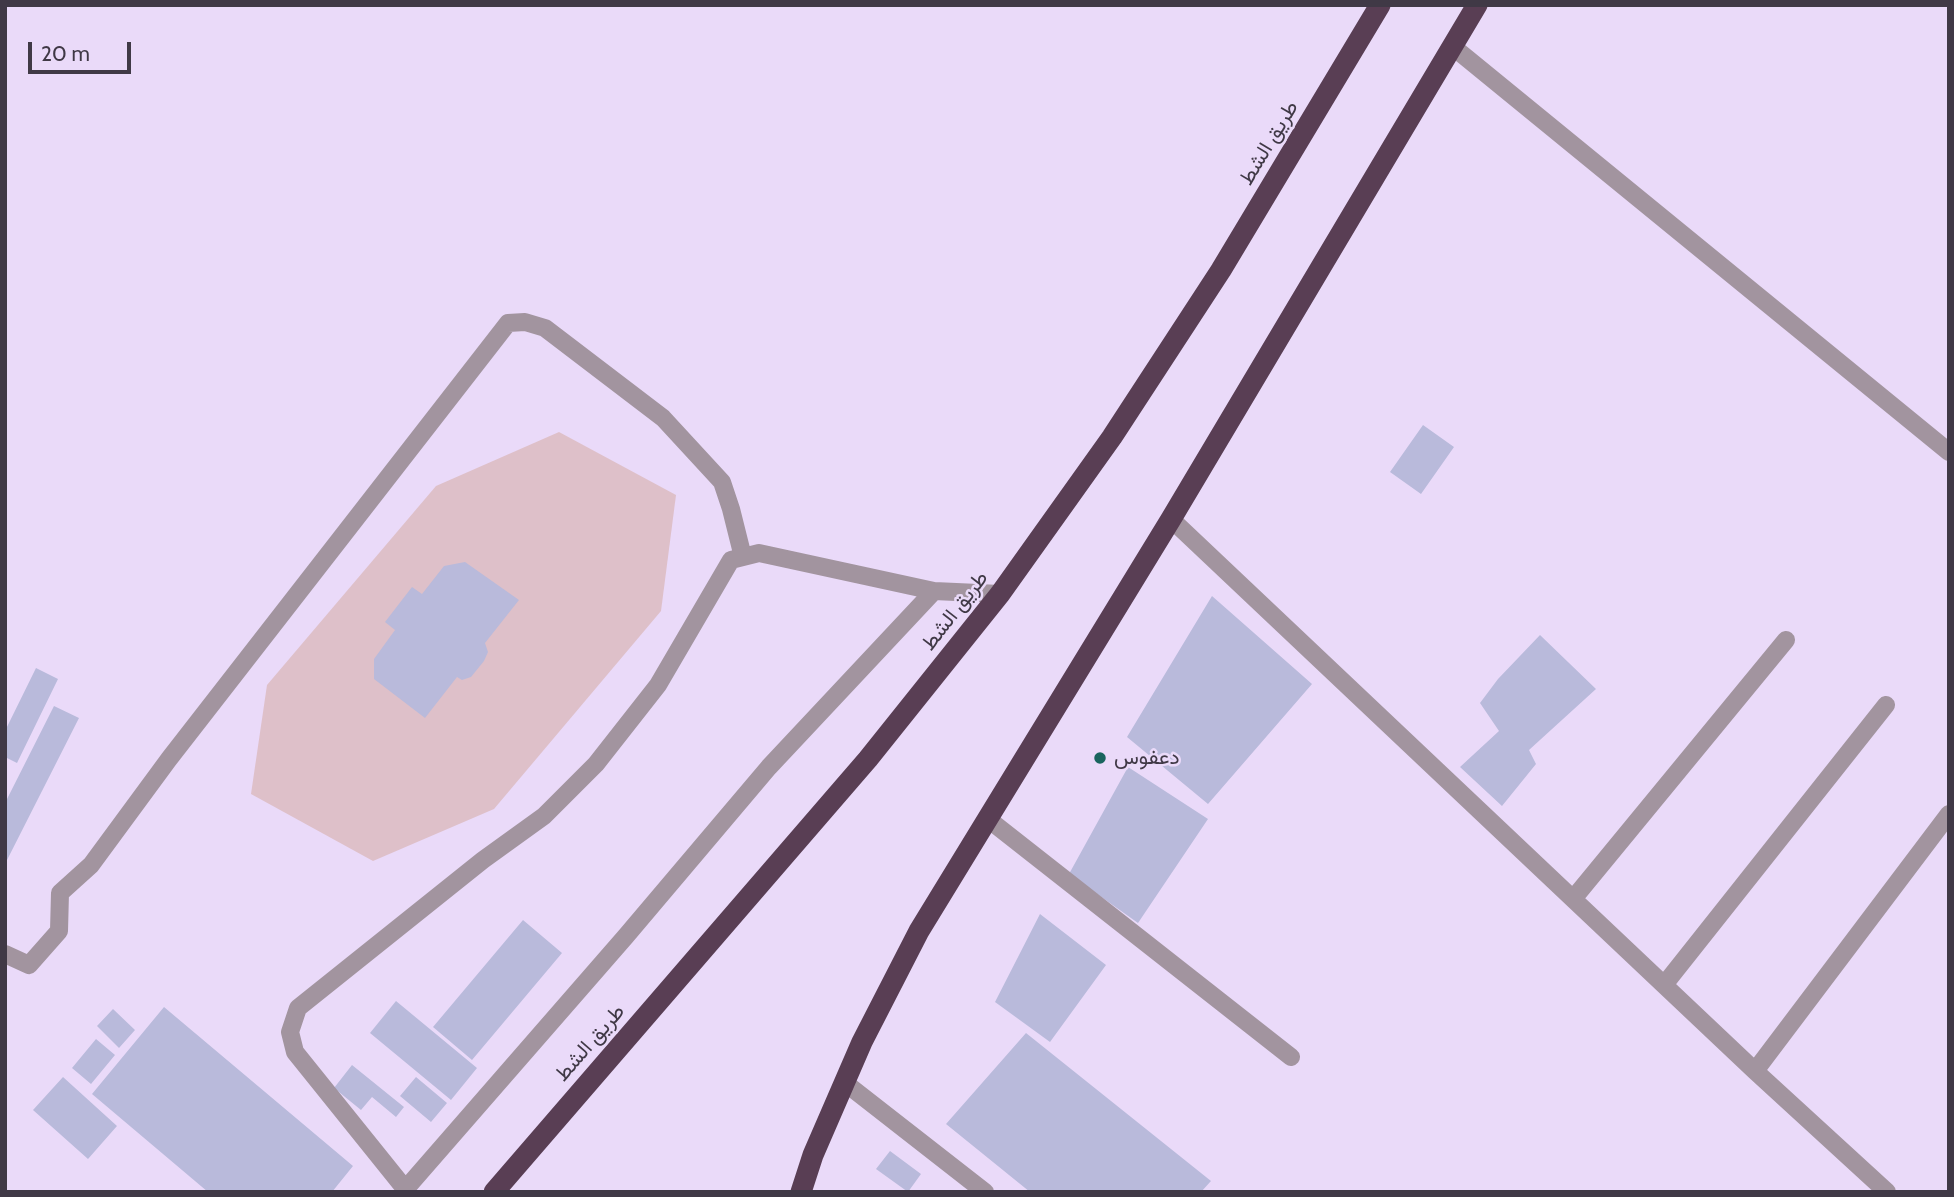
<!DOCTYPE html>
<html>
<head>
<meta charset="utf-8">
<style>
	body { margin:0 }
	#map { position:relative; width:1954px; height:1197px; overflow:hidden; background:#eadaf9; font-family:Cabin,sans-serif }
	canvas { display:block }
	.frame { position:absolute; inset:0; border:7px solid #403946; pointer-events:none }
	.scale { position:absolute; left:28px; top:42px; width:103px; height:32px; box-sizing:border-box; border:4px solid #403946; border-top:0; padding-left:9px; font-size:21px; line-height:24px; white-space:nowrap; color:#403946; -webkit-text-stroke:5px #eadaf9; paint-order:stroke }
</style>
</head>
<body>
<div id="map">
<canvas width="1954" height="1197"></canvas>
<div class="frame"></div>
<div class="scale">20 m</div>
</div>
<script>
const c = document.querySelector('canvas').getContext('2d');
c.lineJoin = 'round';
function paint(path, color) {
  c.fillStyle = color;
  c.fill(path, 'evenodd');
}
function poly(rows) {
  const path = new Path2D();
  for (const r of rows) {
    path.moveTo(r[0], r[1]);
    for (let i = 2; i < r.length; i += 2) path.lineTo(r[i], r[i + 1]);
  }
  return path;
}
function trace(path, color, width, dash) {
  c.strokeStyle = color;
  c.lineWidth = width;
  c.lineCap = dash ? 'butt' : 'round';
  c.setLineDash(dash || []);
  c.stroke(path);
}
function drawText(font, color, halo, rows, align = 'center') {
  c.font = font + ' Cabin,Vazirmatn,sans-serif';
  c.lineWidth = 5;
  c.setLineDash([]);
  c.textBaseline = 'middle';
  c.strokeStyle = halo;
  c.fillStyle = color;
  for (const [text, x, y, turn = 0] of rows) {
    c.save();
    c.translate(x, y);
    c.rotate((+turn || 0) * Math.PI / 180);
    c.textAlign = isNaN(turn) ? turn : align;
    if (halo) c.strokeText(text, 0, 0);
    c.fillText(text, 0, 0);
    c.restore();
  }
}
const green = poly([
	[559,432,676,495,661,611,494,809,373,861,251,794,267,685,436,486]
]);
const building = poly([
	[1423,425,1454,447,1421,494,1390,472],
	[465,562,519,600,485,643,488,652,484,661,471,677,462,680,457,677,425,718,374,679,374,659,395,630,385,622,412,587,422,594,444,566],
	[1212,596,1312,684,1208,804,1127,737],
	[1540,635,1596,689,1529,750,1536,764,1502,806,1460,767,1499,731,1480,703,1498,679],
	[36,668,58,679,17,763,5,757,5,731],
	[54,706,79,718,5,864,5,803],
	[1128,767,1208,819,1138,923,1069,874],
	[1040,914,1106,965,1050,1042,995,1002],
	[523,920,562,953,472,1060,433,1027],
	[396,1001,477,1068,451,1100,370,1033],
	[164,1007,353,1166,332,1192,208,1192,92,1094],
	[113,1009,135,1030,119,1048,97,1026],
	[1026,1033,1211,1181,1201,1192,1030,1192,946,1124],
	[96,1039,115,1055,91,1084,72,1068],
	[352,1065,404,1107,396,1117,372,1097,361,1110,334,1088],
	[63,1077,117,1126,88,1159,33,1110],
	[416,1077,447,1103,431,1122,400,1096],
	[890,1151,921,1174,908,1192,876,1169]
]);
const minor = poly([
	[1452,46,1949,452],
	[1171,519,1755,1071,1887,1192],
	[988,819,1291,1057],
	[1573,899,1786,640],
	[5,954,29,965,59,931,60,893,91,865,169,759,508,323,525,322,545,328,663,418,722,482,731,509,743,557],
	[1664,985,1886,705],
	[1755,1071,1949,814],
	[844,1082,985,1192],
	[406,1190,295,1052,290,1032,298,1008,483,860,544,816,596,764,658,685,731,560,759,553,934,591],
	[403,1192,626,936,769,767,934,591,1000,594]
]);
const highway = poly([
	[494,1192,868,759,1000,594,1112,437,1221,270,1380,5],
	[801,1192,813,1155,862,1042,919,931,1171,519,1477,5]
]);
const markers = [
	[1100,758,7,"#19645e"]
];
const streetNames = [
	["طريق الشط",1269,143,-59],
	["طريق الشط",955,611,-52],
	["طريق الشط",590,1043,-49]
];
const poiNames = [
	["دعفوس",1114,758]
];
paint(green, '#dec0c9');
paint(building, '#b9badb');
trace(minor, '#a2949f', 18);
trace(highway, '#593e54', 21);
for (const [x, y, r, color] of markers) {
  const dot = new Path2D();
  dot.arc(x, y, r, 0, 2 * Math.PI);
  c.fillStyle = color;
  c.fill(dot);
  trace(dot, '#eadaf9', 2.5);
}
drawText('21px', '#403946', '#eadaf9', streetNames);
drawText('21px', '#403946', '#eadaf9', poiNames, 'left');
</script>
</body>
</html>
